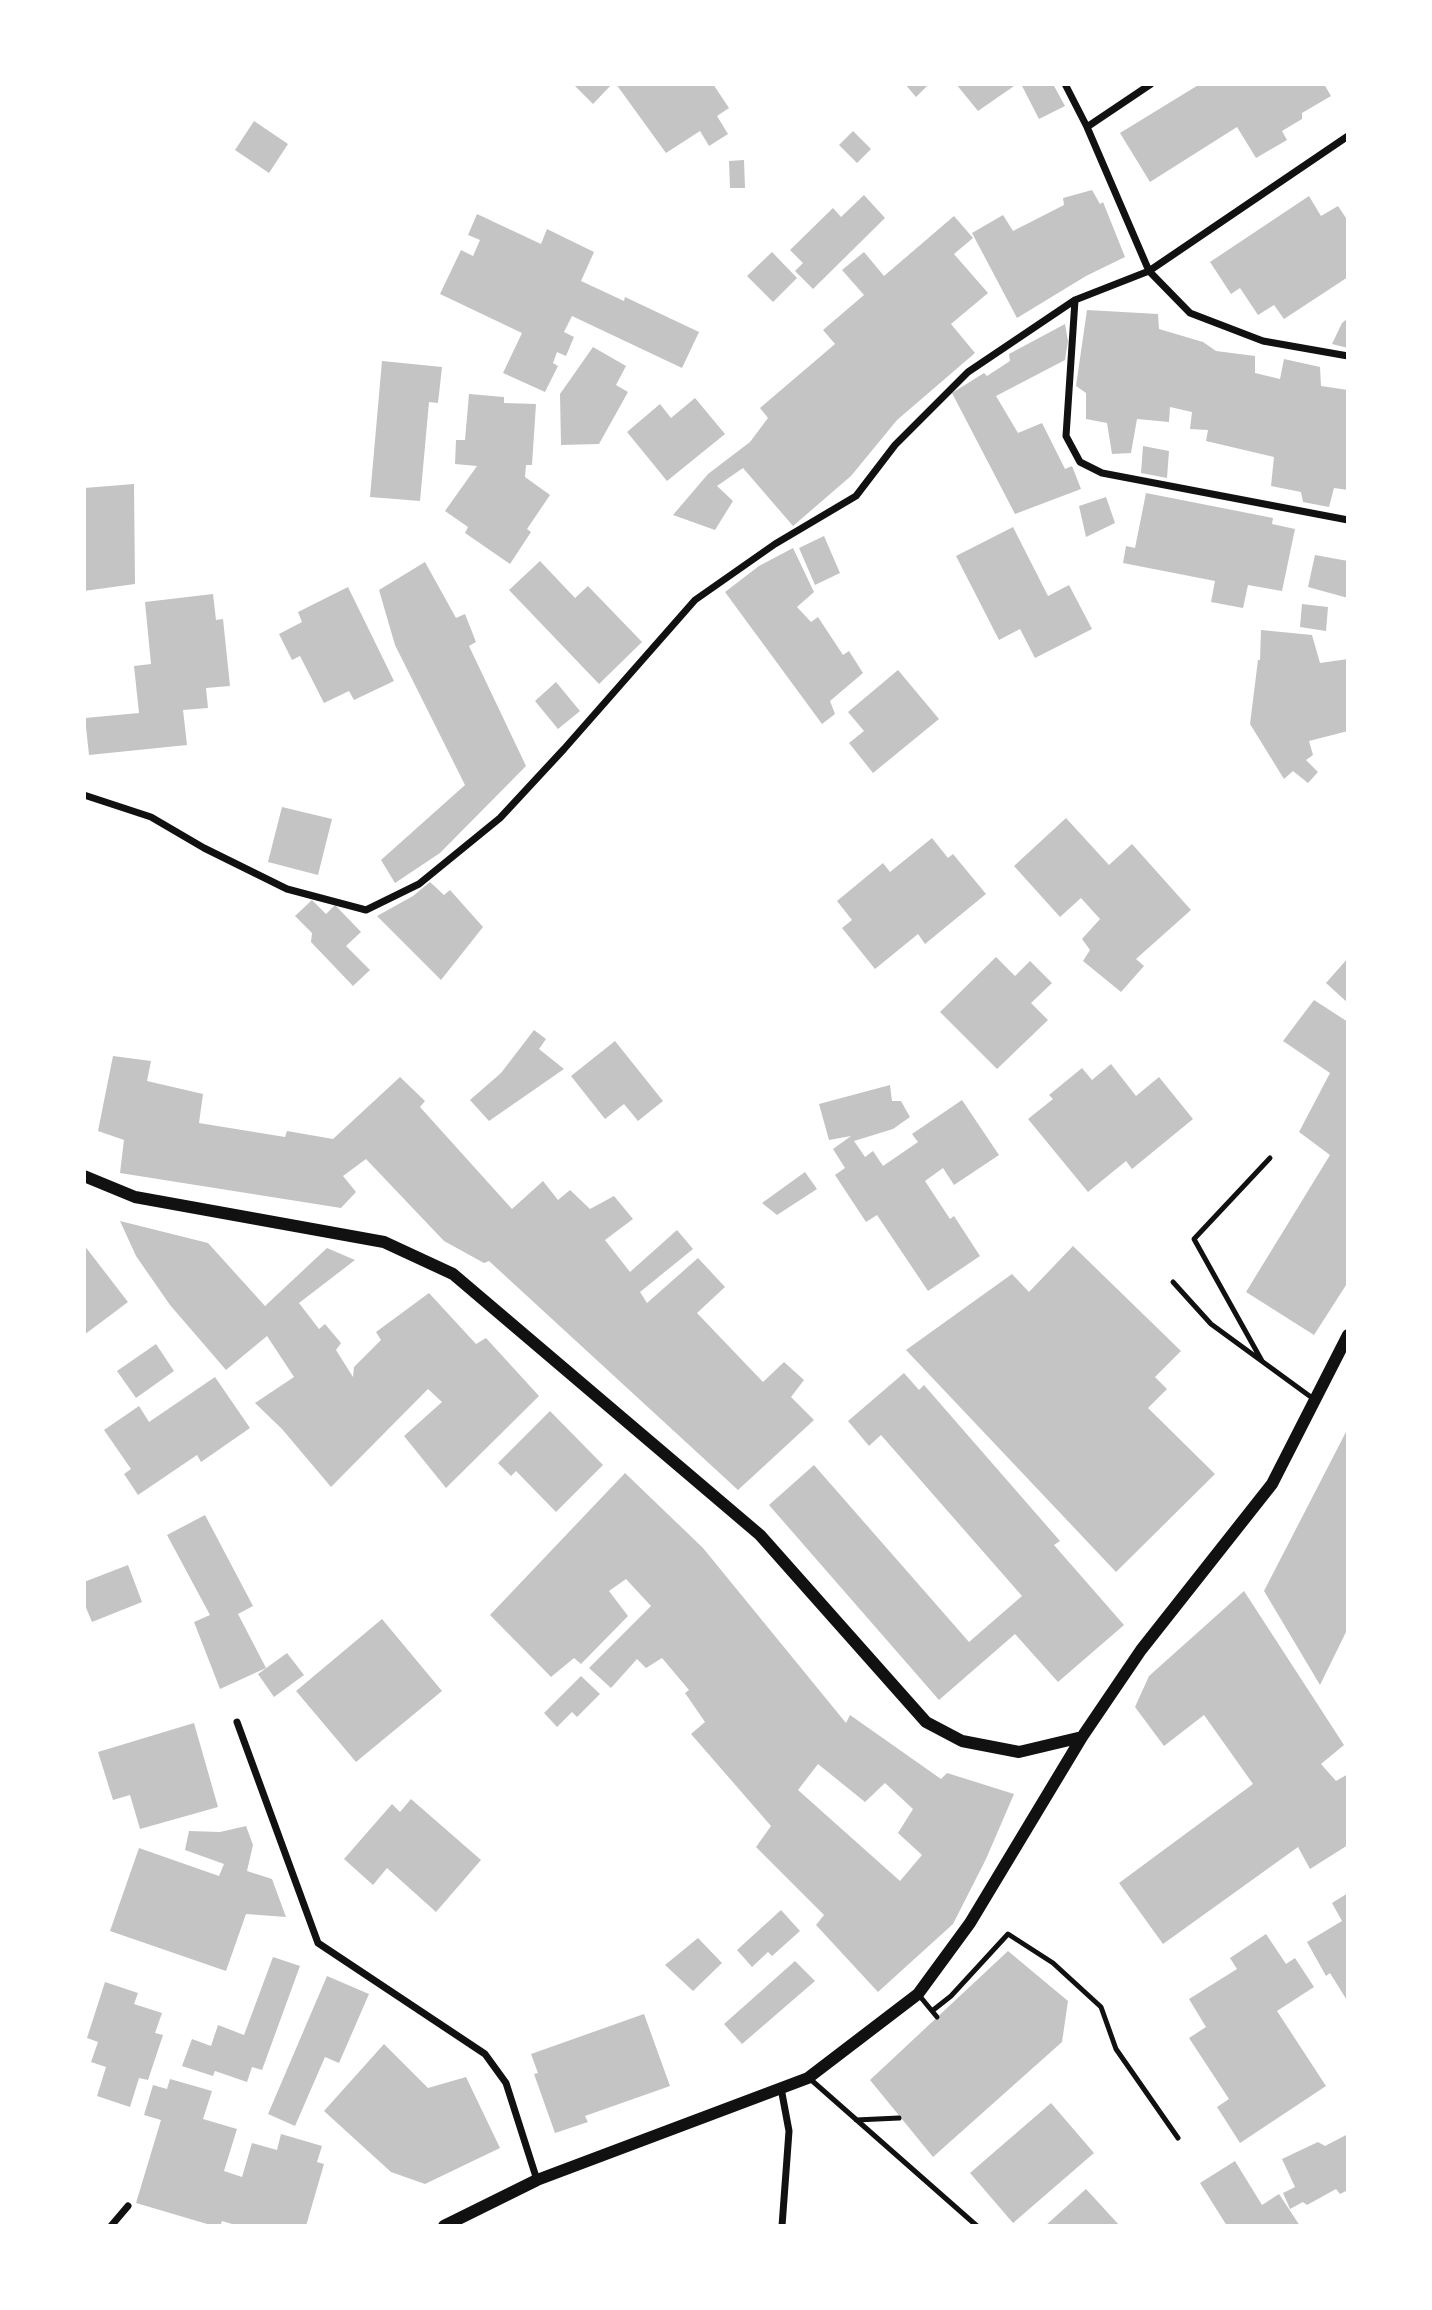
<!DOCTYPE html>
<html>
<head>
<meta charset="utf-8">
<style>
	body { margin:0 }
	#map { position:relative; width:1432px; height:2310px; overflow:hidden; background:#fff; font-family:Signika,sans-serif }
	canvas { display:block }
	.frame { position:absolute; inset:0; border:86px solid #fff; pointer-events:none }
</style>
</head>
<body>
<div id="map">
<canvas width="1432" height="2310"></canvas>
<div class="frame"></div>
</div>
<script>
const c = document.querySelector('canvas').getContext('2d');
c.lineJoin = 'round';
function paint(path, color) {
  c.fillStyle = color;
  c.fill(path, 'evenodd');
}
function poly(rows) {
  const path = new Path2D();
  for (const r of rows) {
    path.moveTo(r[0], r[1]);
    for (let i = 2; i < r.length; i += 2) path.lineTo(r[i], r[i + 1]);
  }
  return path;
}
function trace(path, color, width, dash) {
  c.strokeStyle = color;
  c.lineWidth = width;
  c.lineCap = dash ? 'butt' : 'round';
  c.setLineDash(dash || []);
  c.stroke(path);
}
const building = poly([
	[573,84,612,84,593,104],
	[616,84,713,84,729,108,717,116,728,134,709,146,700,131,666,153],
	[905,84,929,84,916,97],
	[956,84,1017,84,978,111],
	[1021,84,1053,84,1065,106,1039,119],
	[1200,84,1324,84,1331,96,1302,113,1302,119,1282,131,1287,140,1256,158,1237,127,1150,182,1120,133],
	[254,121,288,144,269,173,235,150],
	[853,131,871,149,857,163,839,145],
	[744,160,745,188,730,188,729,161],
	[1092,190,1100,204,1103,202,1125,257,1086,276,1017,318,972,233,1003,215,1013,231,1064,205,1063,198],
	[864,195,885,218,813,289,795,271,803,263,790,250,833,208,841,217],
	[1309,196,1321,216,1338,206,1348,221,1348,277,1284,319,1274,305,1258,315,1240,288,1231,294,1210,262],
	[477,214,541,244,547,229,594,252,581,281,624,301,625,297,699,332,682,368,572,316,564,332,574,337,566,356,557,352,553,363,558,366,545,392,503,373,522,333,440,294,461,250,473,256,480,240,468,235],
	[954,216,973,238,954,254,988,293,951,324,975,353,897,420,851,476,793,526,743,468,717,486,733,501,715,530,673,515,708,474,750,442,768,418,760,408,835,344,823,330,864,295,842,270,864,252,884,276],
	[772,252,797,278,773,302,747,276],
	[1087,310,1158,314,1159,329,1203,342,1216,351,1255,356,1255,373,1280,379,1284,359,1320,367,1321,386,1348,390,1348,490,1334,488,1329,507,1303,502,1301,492,1271,486,1274,457,1206,441,1208,430,1190,429,1192,412,1170,407,1169,422,1137,419,1131,453,1112,454,1107,423,1086,419,1086,393,1076,386],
	[1348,318,1348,348,1332,344,1342,323],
	[1065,324,1068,341,1065,360,996,396,1018,433,1042,423,1065,469,1072,466,1081,489,1015,514,952,393,984,373,987,376,1010,361,1009,354],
	[593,347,626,366,616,385,628,392,599,444,561,445,560,394],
	[382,361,442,367,438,403,429,402,420,501,370,497],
	[469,394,504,397,504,403,536,404,532,465,526,465,525,477,550,495,527,529,531,532,510,564,465,533,468,527,445,511,477,466,455,464,456,440,465,440],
	[695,398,725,434,667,481,627,432,660,404,671,418],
	[1143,446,1169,451,1167,478,1141,473],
	[134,484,135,584,84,591,84,488],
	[1146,493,1273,518,1272,524,1295,529,1282,591,1248,585,1243,608,1211,602,1215,581,1123,563,1126,546,1135,548],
	[1106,497,1115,523,1086,537,1079,506],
	[1013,527,1048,596,1069,585,1092,629,1035,658,1020,629,999,640,956,556],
	[824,536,840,573,815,585,799,548],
	[793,548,814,592,797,607,811,622,818,617,843,655,849,651,863,673,830,701,835,714,822,724,725,592,759,566],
	[1315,555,1348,561,1348,598,1308,587],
	[540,561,575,598,588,586,642,642,599,684,509,590],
	[425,562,456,618,465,614,476,642,469,646,526,766,440,853,395,883,381,860,465,785,395,645,379,590],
	[348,587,394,681,354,700,349,691,324,703,300,656,292,660,279,634,302,622,298,612],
	[213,594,216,620,223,619,230,686,206,688,208,708,183,710,187,745,89,755,85,718,139,713,134,666,151,664,145,602],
	[1302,604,1328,607,1326,631,1300,627],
	[1261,630,1312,635,1320,663,1348,659,1348,731,1309,741,1313,755,1306,760,1318,772,1308,783,1293,771,1284,779,1250,724,1258,660,1260,660],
	[898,670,939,719,873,773,849,743,864,731,848,712],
	[556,682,580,711,558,729,535,701],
	[282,807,332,819,318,875,268,862],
	[1066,818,1109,865,1132,844,1191,910,1136,959,1144,966,1121,992,1083,961,1090,950,1082,939,1100,919,1081,898,1060,917,1014,866],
	[932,838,948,858,953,854,986,894,925,944,918,934,875,969,842,928,852,920,837,901,883,863,890,872],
	[430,882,444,895,450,890,483,927,441,980,377,916,413,896],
	[312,900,326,914,335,905,361,932,346,946,370,970,353,986,311,942,312,933,295,916],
	[996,957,1015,976,1030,961,1052,983,1031,1003,1048,1020,997,1069,940,1012],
	[1348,958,1348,1003,1326,983],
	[1314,1000,1348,1022,1348,1282,1314,1335,1246,1292,1330,1155,1299,1132,1330,1073,1283,1041],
	[534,1030,546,1039,539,1049,564,1069,489,1121,470,1100,501,1073],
	[615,1041,663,1101,638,1121,624,1104,605,1119,571,1076],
	[113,1056,151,1061,147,1081,203,1094,199,1123,285,1137,287,1131,333,1139,400,1077,425,1101,420,1107,512,1209,543,1181,558,1200,570,1190,590,1209,614,1196,633,1219,605,1240,630,1272,677,1230,693,1249,640,1292,647,1303,698,1258,725,1287,697,1313,763,1382,784,1362,804,1380,791,1397,814,1420,738,1490,489,1261,484,1263,444,1241,366,1159,343,1176,356,1192,341,1208,120,1173,124,1140,98,1131],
	[1111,1064,1136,1096,1159,1077,1193,1119,1132,1169,1126,1161,1088,1192,1028,1119,1053,1099,1049,1095,1082,1068,1092,1080],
	[890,1085,892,1101,901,1101,910,1117,893,1129,854,1141,865,1157,873,1151,883,1166,918,1142,912,1134,962,1100,999,1155,954,1185,943,1168,925,1181,950,1219,954,1216,980,1256,928,1291,877,1215,866,1222,835,1175,845,1168,833,1149,851,1136,829,1140,819,1104],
	[805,1172,817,1189,777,1215,762,1203],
	[120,1221,208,1243,265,1306,327,1248,355,1260,299,1303,319,1329,325,1324,341,1343,336,1350,353,1377,354,1367,381,1340,376,1332,429,1293,476,1344,486,1338,539,1396,446,1488,404,1436,442,1402,428,1389,331,1487,282,1429,255,1403,294,1377,267,1336,226,1370,170,1305,136,1256],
	[84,1245,128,1302,84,1335],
	[1073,1246,1181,1351,1155,1377,1167,1389,1148,1408,1215,1474,1116,1572,906,1350,1012,1274,1029,1292],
	[156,1344,174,1371,136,1398,117,1371],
	[904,1373,919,1390,924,1385,1060,1541,1054,1545,1124,1625,1058,1682,1015,1634,939,1700,769,1505,814,1465,969,1642,1022,1596,881,1435,869,1446,848,1421],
	[215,1377,250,1428,201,1462,197,1455,138,1495,124,1474,131,1469,104,1430,139,1406,149,1422],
	[550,1411,603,1465,556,1512,516,1471,511,1476,498,1463],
	[1348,1428,1348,1628,1320,1685,1264,1591],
	[625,1473,703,1548,846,1723,850,1715,941,1779,947,1773,1014,1794,986,1859,953,1924,878,1992,816,1925,824,1915,756,1847,771,1826,691,1734,705,1722,685,1693,689,1690,662,1658,646,1668,637,1659,611,1688,589,1668,651,1606,626,1579,609,1591,628,1616,581,1664,574,1658,551,1677,490,1615],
	[818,1764,865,1802,885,1783,913,1809,898,1833,922,1855,900,1881,798,1790],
	[205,1515,253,1606,238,1614,266,1668,220,1689,194,1622,210,1615,167,1535],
	[128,1565,142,1602,92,1622,84,1603,84,1582],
	[1244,1591,1344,1745,1321,1764,1336,1781,1348,1774,1348,1845,1310,1869,1298,1847,1163,1944,1119,1883,1253,1784,1204,1715,1164,1746,1135,1707,1149,1676],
	[382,1619,442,1691,356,1762,296,1691],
	[287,1653,304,1675,274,1697,258,1674],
	[581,1676,600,1694,577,1717,572,1712,557,1727,544,1713],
	[194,1723,218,1807,140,1829,130,1795,113,1800,98,1752],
	[411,1799,481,1860,436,1912,387,1868,373,1885,344,1859,392,1804,400,1812],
	[246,1826,253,1845,247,1871,272,1879,286,1917,246,1914,226,1971,110,1931,139,1848,219,1876,224,1864,185,1850,189,1831,220,1832],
	[1348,1893,1348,2002,1330,1973,1326,1976,1307,1942,1342,1921,1332,1903],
	[781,1910,800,1931,772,1956,768,1952,752,1967,737,1950],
	[1266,1934,1286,1964,1295,1958,1314,1987,1277,2011,1326,2086,1240,2143,1217,2107,1229,2099,1189,2038,1206,2027,1189,1999,1237,1969,1230,1958],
	[698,1938,722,1963,693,1991,665,1965],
	[1008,1951,1068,2001,1062,2042,933,2157,870,2080],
	[273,1957,300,1966,262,2070,252,2067,247,2082,215,2071,213,2076,182,2066,192,2039,211,2046,218,2025,244,2035],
	[795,1961,815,1981,742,2044,724,2024],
	[327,1976,369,1994,339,2063,325,2057,295,2126,268,2114],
	[105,1982,138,1993,134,2004,162,2013,155,2033,163,2035,148,2080,139,2078,130,2107,97,2096,106,2067,91,2062,98,2042,87,2038],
	[644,2014,670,2086,585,2116,588,2122,555,2133,534,2074,538,2073,531,2054],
	[384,2044,428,2088,466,2077,500,2148,425,2184,391,2172,324,2111],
	[170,2079,212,2091,203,2119,237,2129,224,2171,242,2177,252,2143,277,2150,281,2134,322,2146,317,2162,324,2164,306,2226,239,2226,222,2221,220,2226,214,2226,136,2203,161,2120,144,2115,153,2085,167,2089],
	[1051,2103,1094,2153,1013,2223,970,2173],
	[1348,2134,1348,2190,1340,2194,1336,2189,1307,2205,1303,2202,1290,2209,1283,2193,1295,2187,1282,2159,1318,2142,1325,2146],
	[1235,2161,1262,2205,1279,2194,1300,2226,1227,2226,1200,2183],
	[1086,2189,1120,2226,1045,2226]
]);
const service = poly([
	[1173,1282,1211,1324,1315,1400],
	[1262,1361,1194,1239,1270,1158],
	[918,1994,937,2017],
	[932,2011,951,1996,1008,1934,1053,1963,1101,2007,1116,2049,1178,2138],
	[809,2078,977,2226],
	[856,2120,899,2118]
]);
const minor = poly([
	[1065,84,1087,127,1149,271,1190,313,1263,341,1348,356],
	[1087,127,1151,84],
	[1075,300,1066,436,1080,462,1102,473,1348,520],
	[84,795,151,817,204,848,287,889,366,910,419,884,500,818,564,749,695,600,775,544,856,496,895,445,968,372,1075,300,1149,271,1348,136],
	[237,1722,318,1943,485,2054,506,2083,537,2180],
	[781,2088,789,2131,782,2226],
	[111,2226,128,2206]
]);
const tertiary = poly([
	[84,1176,135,1197,384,1242,453,1274,760,1535,926,1722,962,1741,1019,1752,1082,1737],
	[444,2226,537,2180,808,2078,918,1994,970,1923,1082,1737,1141,1650,1272,1484,1348,1335]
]);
paint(building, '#c4c4c4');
trace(service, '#111', 5);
trace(minor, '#111', 7);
trace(tertiary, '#111', 12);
</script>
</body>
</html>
